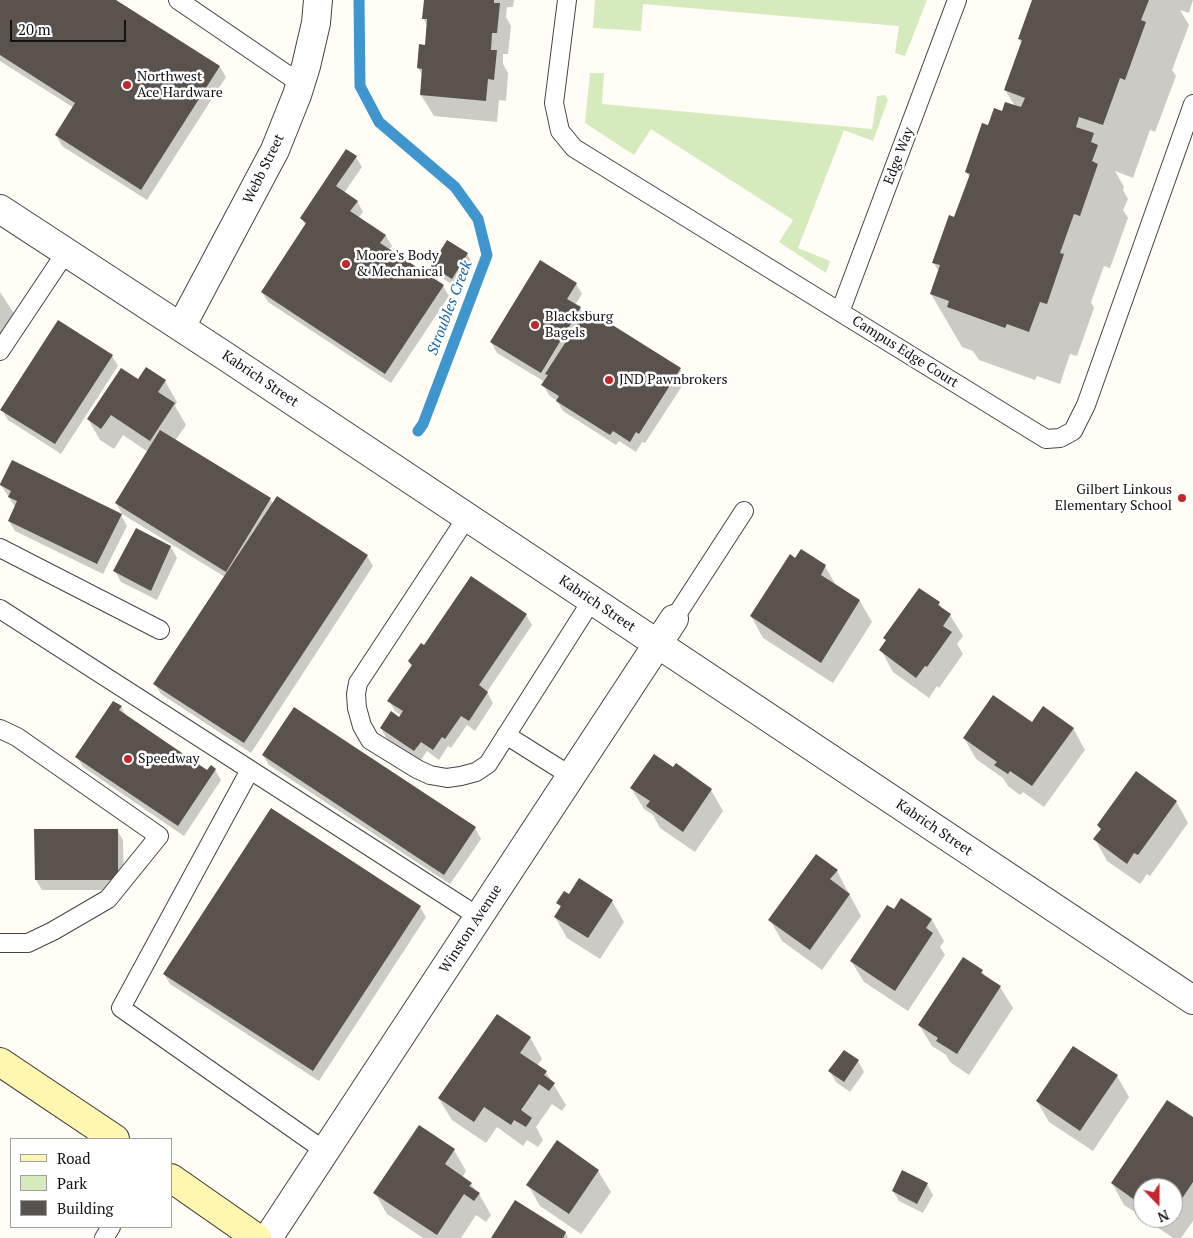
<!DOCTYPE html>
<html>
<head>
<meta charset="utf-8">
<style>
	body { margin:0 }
	#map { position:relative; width:1193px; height:1238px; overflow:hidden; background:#fffdf5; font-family:"PT Serif",serif }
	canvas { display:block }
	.legend { position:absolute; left:10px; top:1138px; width:162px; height:90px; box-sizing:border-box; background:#fff; border:1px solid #a0a0a0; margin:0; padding:6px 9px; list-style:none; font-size:15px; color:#111 }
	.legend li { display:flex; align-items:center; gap:10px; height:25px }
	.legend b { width:25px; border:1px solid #a0a0a0 }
	.north { position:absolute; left:1133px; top:1178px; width:50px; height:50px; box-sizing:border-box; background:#fff; border:1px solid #a0a0a0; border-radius:50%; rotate:158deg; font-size:14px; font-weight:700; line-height:20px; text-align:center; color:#111 }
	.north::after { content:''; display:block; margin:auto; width:18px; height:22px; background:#c4262e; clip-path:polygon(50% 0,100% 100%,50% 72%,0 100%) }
	.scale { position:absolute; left:10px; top:20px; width:116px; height:22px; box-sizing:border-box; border:2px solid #111; border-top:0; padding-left:6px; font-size:15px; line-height:18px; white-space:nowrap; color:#111; -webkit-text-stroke:4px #fff; paint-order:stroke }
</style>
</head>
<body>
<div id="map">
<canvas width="1193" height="1238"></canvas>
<ul class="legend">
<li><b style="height:6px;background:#fff6b0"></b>Road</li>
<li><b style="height:14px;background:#d5ebbd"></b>Park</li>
<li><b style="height:14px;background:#5a524d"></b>Building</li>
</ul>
<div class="north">N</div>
<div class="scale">20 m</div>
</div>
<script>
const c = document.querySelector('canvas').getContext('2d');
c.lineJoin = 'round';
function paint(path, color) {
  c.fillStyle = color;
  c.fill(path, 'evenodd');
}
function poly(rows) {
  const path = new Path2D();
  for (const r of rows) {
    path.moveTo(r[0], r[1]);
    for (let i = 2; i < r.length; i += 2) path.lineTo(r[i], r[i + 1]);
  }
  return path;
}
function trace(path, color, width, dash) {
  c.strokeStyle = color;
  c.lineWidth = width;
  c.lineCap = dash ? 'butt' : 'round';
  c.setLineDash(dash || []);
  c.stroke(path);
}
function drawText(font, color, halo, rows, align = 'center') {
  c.font = font + ' "PT Serif",serif';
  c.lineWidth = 5;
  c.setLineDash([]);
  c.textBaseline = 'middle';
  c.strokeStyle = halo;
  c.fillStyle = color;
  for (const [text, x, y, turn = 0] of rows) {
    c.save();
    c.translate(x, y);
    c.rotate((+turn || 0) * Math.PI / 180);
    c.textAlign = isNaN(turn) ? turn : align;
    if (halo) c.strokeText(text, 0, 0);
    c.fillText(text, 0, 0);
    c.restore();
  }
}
const green = poly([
	[595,0,927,0,905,56,895,53,899,26,643,4,641,31,593,28],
	[590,73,604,73,602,104,872,129,877,96,885,95,888,100,873,141,844,130,798,248,830,261,826,273,779,242,793,220,651,129,634,155,585,123]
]);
const shadow = poly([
	[0,0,114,0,220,67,226,77,147,200,62,146,56,135,74,108,0,61],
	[425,0,514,0,513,7,507,7,506,17,511,26,508,54,503,54,503,64,508,73,506,101,499,100,497,122,434,116,421,95,423,76,418,68,426,46,428,27,423,18],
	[1033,0,1193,0,1189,13,1180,10,1189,25,1172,70,1176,76,1155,132,1150,130,1133,178,1115,171,1124,187,1123,190,1128,199,1123,210,1128,218,1110,268,1104,266,1091,302,1094,308,1077,356,1070,354,1060,384,1037,376,1035,380,979,360,973,351,962,347,931,294,939,272,933,262,955,219,970,178,966,172,989,126,1002,113,1015,106,1005,90,1022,44,1019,39],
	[356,157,362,167,344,193,357,201,363,212,358,218,386,236,392,246,389,250,443,286,449,296,391,383,268,302,262,292,306,226,301,218],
	[467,254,473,264,458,288,439,276,433,266],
	[576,284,582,294,575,305,580,308,584,316,680,369,686,380,645,443,642,442,636,452,619,441,616,445,563,411,557,401,549,395,543,385,545,382,497,353,491,342],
	[0,292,15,315,0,338],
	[112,356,118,366,61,454,8,420,2,410],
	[138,381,165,381,177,402,175,406,186,425,175,441,270,499,273,504,367,556,373,566,251,753,161,694,155,684,225,577,122,514,116,503,148,452,123,435,114,449,100,440,88,419],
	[1,485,121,515,127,526,103,574,15,531,9,521,15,507],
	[136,530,171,547,177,558,157,600,121,582,115,571],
	[801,551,825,566,837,587,860,601,872,622,833,683,763,638,751,616],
	[939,603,943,610,950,615,963,636,957,644,963,654,939,688,937,686,929,698,893,672,881,650,887,642,884,638],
	[526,615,532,625,487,692,493,703,475,731,467,725,451,748,448,746,439,760,427,751,420,761,387,739,381,728,400,719,402,716,395,711,389,701,412,667,409,662,425,647],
	[121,707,127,717,208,771,215,770,221,780,184,836,83,767,77,757],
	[1032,724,1073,728,1085,750,1044,807,1023,792,1020,795,1008,786,1003,778,976,759,964,738],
	[263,755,475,828,481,839,450,884,269,765],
	[673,769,711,790,723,811,695,852,660,828,653,815,644,809,631,788],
	[1176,801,1188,823,1150,876,1147,874,1140,884,1107,861,1095,839,1101,830,1098,825],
	[36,830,117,830,123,840,124,890,42,890,36,880],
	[837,871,861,916,822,970,782,941,770,920],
	[569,896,612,901,624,922,600,959,567,938,555,917,561,908,558,903],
	[420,907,426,917,319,1081,170,984,164,974],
	[894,911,932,920,944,941,940,947,945,955,908,1011,864,982,851,961],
	[982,971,986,978,1000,987,1013,1008,969,1075,950,1062,946,1055,932,1046,919,1025],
	[530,1037,542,1059,537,1066,546,1072,566,1105,562,1111,552,1104,536,1127,543,1140,538,1147,527,1140,523,1146,497,1127,486,1143,452,1120,439,1099],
	[858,1061,864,1072,850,1092,836,1082,830,1072],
	[1117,1076,1129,1097,1093,1151,1049,1122,1037,1101],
	[1193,1119,1193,1221,1181,1238,1173,1238,1144,1218,1173,1218,1173,1188,1143,1188,1143,1217,1124,1205,1112,1183],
	[557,1142,598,1171,611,1192,581,1234,540,1206,528,1185],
	[454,1150,466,1171,462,1178,471,1184,476,1191,479,1194,491,1215,486,1222,476,1215,461,1238,423,1238,387,1214,375,1193],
	[927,1184,933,1195,923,1213,899,1201,893,1191],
	[516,1202,566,1233,568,1238,493,1238]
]);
const stream = poly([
	[359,0,360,86,379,122,455,187,478,219,487,255,423,424,418,431]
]);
const building = poly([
	[0,0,116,0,220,66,141,190,55,135,75,103,0,55],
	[424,0,494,0,494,3,500,3,497,33,492,33,491,50,497,50,494,80,488,79,486,101,420,95,422,69,417,68,419,44,425,45,427,19,422,19],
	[1032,0,1149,0,1141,20,1146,22,1125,80,1120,78,1103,125,1079,117,1076,127,1094,133,1091,142,1098,145,1092,161,1098,164,1080,216,1074,214,1060,253,1064,254,1047,304,1040,302,1029,332,1007,324,1005,328,947,307,949,301,930,294,940,265,932,263,949,215,954,217,970,174,965,172,982,123,988,125,994,108,1002,111,1005,102,1021,107,1025,98,1004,90,1022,40,1018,39],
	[346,149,357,156,336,186,358,201,350,211,386,235,380,243,444,285,385,374,261,292,306,223,300,218],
	[447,240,468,253,452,279,431,266],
	[540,260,577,283,567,299,581,307,541,373,490,342],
	[587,309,681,368,639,434,636,432,630,442,613,431,610,435,556,401,559,396,541,385,548,375,545,374],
	[58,320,113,355,55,444,0,410],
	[146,367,166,380,158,392,175,403,150,441,111,415,101,429,87,419,121,368,138,379],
	[160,430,271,498,226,572,115,503],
	[12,460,122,514,97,564,8,521,17,501,8,497,11,491,0,485,0,484],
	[277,496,368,555,244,743,153,684],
	[136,528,171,546,151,591,113,571],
	[801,549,826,565,821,575,860,600,821,663,750,616,790,554,795,558],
	[471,576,527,614,479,685,488,692,469,721,461,716,445,739,442,737,433,750,421,742,414,751,380,728,391,711,399,717,403,711,387,701,412,665,408,661,421,643,424,645],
	[919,588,940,602,938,605,951,614,943,626,952,632,927,667,925,666,916,678,879,650,886,640,883,638],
	[993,695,1032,722,1043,706,1074,728,1032,786,1010,771,1008,774,994,765,997,762,963,738],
	[113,701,122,706,119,710,207,770,211,765,216,769,178,826,75,757],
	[294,707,476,827,444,875,262,755],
	[654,754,673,767,676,763,712,789,683,832,646,806,650,801,630,788],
	[1136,771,1177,801,1138,855,1134,853,1127,864,1093,839,1101,829,1097,825],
	[271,808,421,906,313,1071,163,974],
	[34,829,118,829,118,880,35,880],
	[816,854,838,870,830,879,850,894,810,950,768,920],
	[579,878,613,900,588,938,554,917,561,906,556,903,564,891,569,894],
	[901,898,932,919,926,928,933,933,895,991,850,961,887,905,894,909],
	[963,957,983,970,981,973,1001,986,957,1054,936,1041,938,1038,918,1025],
	[497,1014,531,1037,520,1053,547,1071,544,1075,555,1083,549,1091,539,1084,521,1110,532,1118,526,1127,514,1120,511,1125,484,1107,474,1122,438,1098],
	[1073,1046,1118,1075,1080,1131,1036,1101],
	[844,1050,859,1060,844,1082,828,1071],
	[1167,1100,1193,1117,1193,1182,1173,1212,1173,1188,1143,1188,1143,1206,1111,1183],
	[419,1125,455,1149,445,1164,472,1183,469,1186,480,1193,474,1201,464,1194,437,1235,373,1193],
	[557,1140,599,1170,569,1214,526,1185],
	[902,1170,928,1183,917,1204,892,1191],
	[515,1200,566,1232,563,1238,491,1238]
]);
const lane = poly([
	[178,0,301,84],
	[567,0,554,103,560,131,574,148,1046,439,1060,438,1073,431,1086,405,1193,104],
	[840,312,957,0],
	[0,351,66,252],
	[467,517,358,683,356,694,357,708,362,726,370,740,417,769,430,775,447,778,461,776,476,772,488,764,592,600],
	[0,548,160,630],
	[0,609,479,917],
	[674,619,744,511],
	[0,729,17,737,159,836,108,899,53,931,28,943,0,943],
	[506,735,571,776],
	[250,770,121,1008,325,1151],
	[104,1238,111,1227]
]);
const street = poly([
	[0,209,228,358,1193,1000],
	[181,327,275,150,297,95,306,66,316,23,318,0],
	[268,1238,674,619]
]);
const secondary = poly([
	[0,1062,115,1139],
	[171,1178,257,1238]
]);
const markers = [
	[127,85,5,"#c4262e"],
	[346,264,5,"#c4262e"],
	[535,325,5,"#c4262e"],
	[609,380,5,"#c4262e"],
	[1182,498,5,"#c4262e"],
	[128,759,5,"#c4262e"]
];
const poiNames = [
	["Northwest",137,77],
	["Ace Hardware",137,93],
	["Moore's Body",356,256],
	["& Mechanical",356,272],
	["Blacksburg",545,317],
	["Bagels",545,333],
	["JND Pawnbrokers",619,380],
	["Gilbert Linkous",1172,490,"right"],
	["Elementary School",1172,506,"right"],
	["Speedway",138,759]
];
const streetNames = [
	["Edge Way",899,156,-69],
	["Webb Street",264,169,-64],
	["Campus Edge Court",905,352,32],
	["Kabrich Street",260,379,34],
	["Kabrich Street",597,604,34],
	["Kabrich Street",934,828,34],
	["Winston Avenue",471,929,-57]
];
const waterNames = [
	["Stroubles Creek",450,308,-69]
];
paint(green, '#d5ebbd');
paint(shadow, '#0003');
trace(stream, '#3f96cf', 11);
paint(building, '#5a524d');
trace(lane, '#444', 20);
trace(street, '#444', 30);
trace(secondary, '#333', 30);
trace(lane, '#fff', 18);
trace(street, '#fff', 28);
trace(secondary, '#fff6b0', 28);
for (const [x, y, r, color] of markers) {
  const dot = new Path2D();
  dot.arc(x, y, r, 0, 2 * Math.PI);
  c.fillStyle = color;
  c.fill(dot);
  trace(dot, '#fff', 2);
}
drawText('14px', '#111', '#fff', poiNames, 'left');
drawText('14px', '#111', '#fff', streetNames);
drawText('italic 15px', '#1768a6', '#fff', waterNames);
</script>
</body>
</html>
